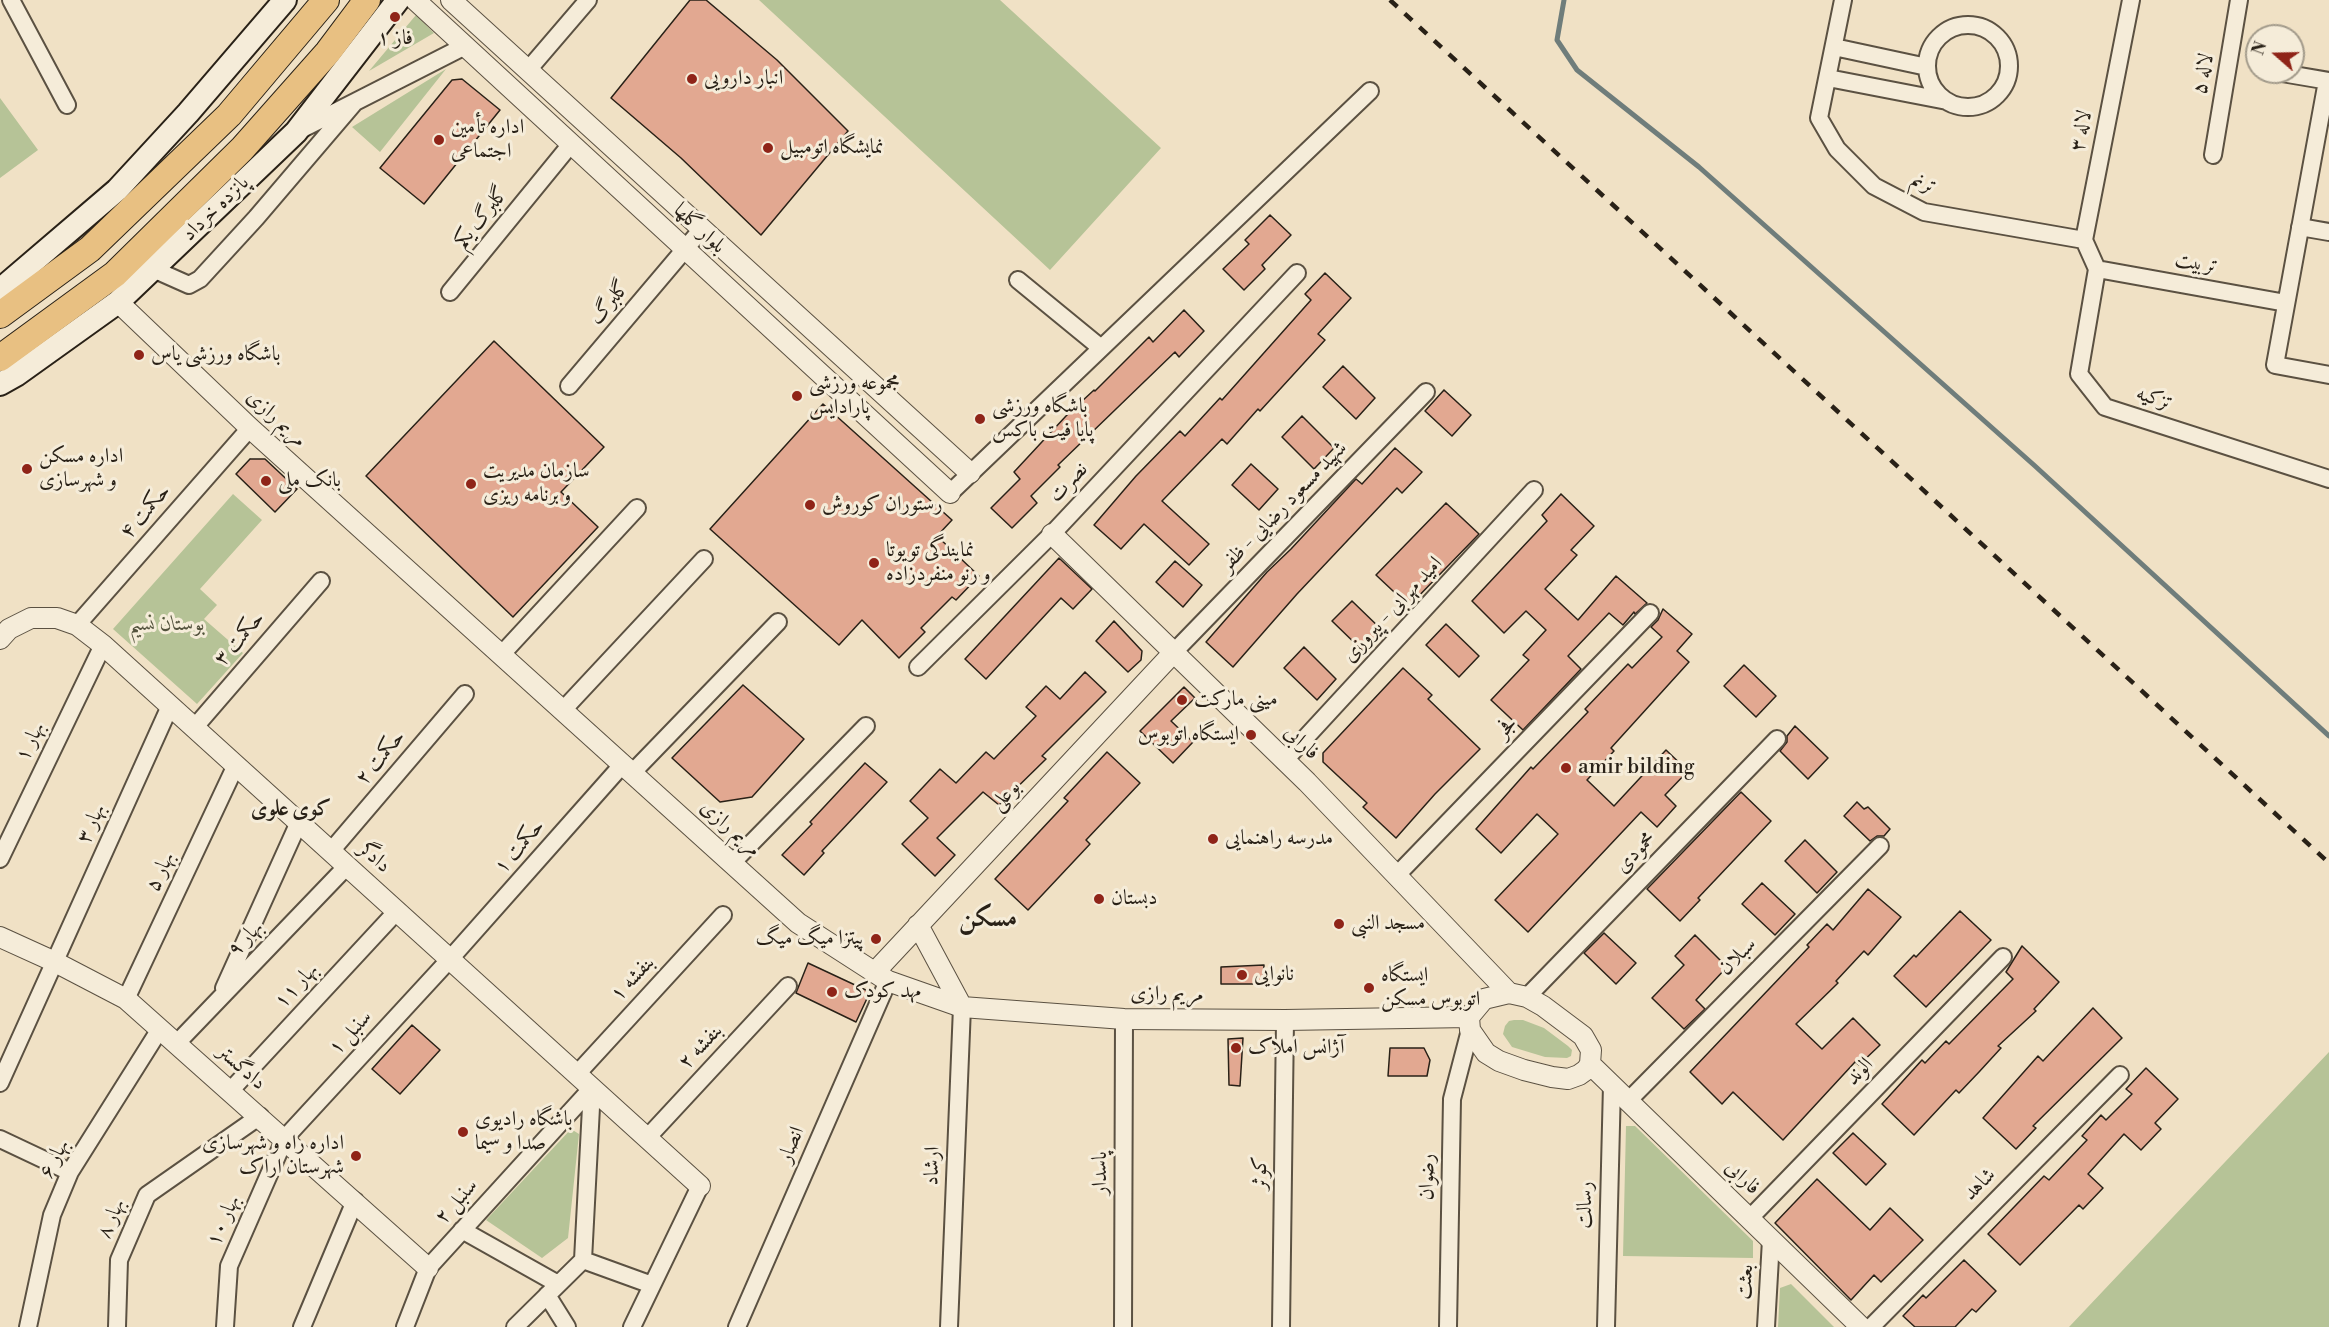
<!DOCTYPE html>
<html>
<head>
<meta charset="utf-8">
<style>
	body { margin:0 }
	#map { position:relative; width:2329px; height:1327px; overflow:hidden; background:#f0e1c5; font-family:"Libre Bodoni",serif }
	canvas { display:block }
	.north { position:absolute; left:2245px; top:24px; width:60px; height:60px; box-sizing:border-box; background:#f5ecd9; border:2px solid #a39b8b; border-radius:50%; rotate:290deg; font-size:16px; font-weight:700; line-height:24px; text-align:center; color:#292117 }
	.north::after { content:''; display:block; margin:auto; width:21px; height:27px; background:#8f2418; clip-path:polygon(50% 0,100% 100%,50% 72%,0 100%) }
</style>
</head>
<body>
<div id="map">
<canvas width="2329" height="1327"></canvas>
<div class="north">N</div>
</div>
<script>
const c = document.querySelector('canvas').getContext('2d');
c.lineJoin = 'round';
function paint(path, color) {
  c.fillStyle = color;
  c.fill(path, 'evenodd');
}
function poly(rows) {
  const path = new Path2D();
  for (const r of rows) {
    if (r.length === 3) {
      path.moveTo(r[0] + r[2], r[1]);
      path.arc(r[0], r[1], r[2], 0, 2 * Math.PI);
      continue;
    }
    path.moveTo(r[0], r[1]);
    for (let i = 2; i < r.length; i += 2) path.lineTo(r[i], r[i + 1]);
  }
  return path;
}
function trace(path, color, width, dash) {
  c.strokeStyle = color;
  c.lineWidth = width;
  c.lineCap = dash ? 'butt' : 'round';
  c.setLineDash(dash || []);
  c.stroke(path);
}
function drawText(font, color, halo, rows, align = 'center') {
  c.font = font + ' "Libre Bodoni",Amiri,serif';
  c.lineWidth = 6;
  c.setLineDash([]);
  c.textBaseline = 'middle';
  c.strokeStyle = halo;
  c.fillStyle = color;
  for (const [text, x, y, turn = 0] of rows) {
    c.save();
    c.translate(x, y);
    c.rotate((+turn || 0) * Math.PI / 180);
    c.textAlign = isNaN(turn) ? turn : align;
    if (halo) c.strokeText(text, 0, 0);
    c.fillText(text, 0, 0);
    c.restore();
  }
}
const green = poly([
	[759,0,1000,0,1161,148,1050,270],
	[416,15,434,33,369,71],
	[446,69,380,152,352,127],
	[0,98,38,150,0,178],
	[233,494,262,520,200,589,217,605,204,619,243,653,197,704,113,629],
	[1514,1020,1523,1020,1544,1028,1568,1046,1572,1050,1571,1056,1567,1058,1545,1057,1512,1047,1503,1034,1505,1026,1509,1021],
	[2329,1052,2329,1327,2069,1327],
	[1626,1126,1635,1126,1753,1241,1753,1258,1623,1256],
	[571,1129,579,1134,568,1238,542,1258,486,1220],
	[1791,1284,1834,1327,1778,1327,1780,1288]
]);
const stream = poly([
	[1564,0,1557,40,1577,70,1699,167,2035,466,2329,736]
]);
const building = poly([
	[690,0,706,0,777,60,848,131,761,235,681,158,611,98,690,0],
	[462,79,500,110,424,204,380,168,452,80,462,79],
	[1270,215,1291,235,1262,265,1265,269,1244,290,1223,269,1249,244,1245,240,1270,215],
	[1325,273,1351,298,1318,334,1325,340,1260,411,1258,409,1227,444,1222,439,1162,501,1209,544,1189,565,1144,524,1121,549,1094,525,1136,476,1180,431,1185,436,1220,398,1222,400,1311,300,1305,294,1325,273],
	[1184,310,1204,331,1179,357,1175,352,1058,465,1060,467,1031,496,1037,503,1012,528,991,508,1020,479,1014,472,1066,416,1094,390,1095,391,1149,337,1153,342,1184,310],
	[494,341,604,447,561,492,598,527,513,617,366,476,494,341],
	[1343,366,1375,398,1356,419,1323,387,1343,366],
	[1444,390,1471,415,1452,436,1425,411,1444,390],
	[823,404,952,520,937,536,979,576,956,600,952,597,921,628,925,632,899,658,862,620,839,645,710,529,823,404],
	[1302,416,1334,448,1314,469,1282,437,1302,416],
	[1395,448,1422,472,1402,493,1397,488,1297,594,1233,667,1206,642,1267,572,1291,549,1356,479,1362,484,1395,448],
	[250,459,265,459,297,489,275,512,236,474,250,459],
	[1251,464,1278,489,1259,510,1232,485,1251,464],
	[1561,494,1594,526,1571,550,1577,555,1545,589,1578,620,1616,576,1647,603,1635,614,1634,612,1623,625,1609,613,1568,656,1581,669,1523,730,1491,700,1529,660,1523,655,1546,630,1526,611,1504,633,1472,601,1547,521,1542,515,1561,494],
	[1446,503,1479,534,1409,606,1376,575,1446,503],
	[1059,558,1092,589,1073,609,1061,598,986,679,965,659,1059,558],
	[1175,561,1202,585,1183,607,1156,582,1175,561],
	[1352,601,1384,632,1365,653,1332,621,1352,601],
	[1663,609,1692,634,1677,651,1689,662,1611,748,1614,751,1587,780,1614,806,1666,750,1688,771,1665,795,1676,806,1657,827,1641,812,1528,932,1495,900,1558,834,1537,814,1501,853,1476,829,1531,767,1533,769,1588,712,1585,709,1628,664,1632,668,1662,637,1651,627,1658,620,1663,609],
	[1114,621,1142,651,1141,660,1128,672,1096,641,1114,621],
	[1446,624,1479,656,1459,677,1426,645,1446,624],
	[1304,647,1336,679,1317,700,1284,668,1304,647],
	[1744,665,1776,696,1756,717,1724,686,1744,665],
	[1403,668,1432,695,1428,699,1480,749,1435,794,1396,838,1363,807,1367,803,1323,762,1323,753,1403,668],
	[1085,672,1106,692,1042,756,1046,759,999,805,983,792,937,838,955,855,935,876,902,844,928,818,910,801,940,769,956,783,986,752,994,759,1036,716,1026,707,1046,686,1060,699,1085,672],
	[743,685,804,739,752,797,720,802,672,758,743,685],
	[1184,687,1195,698,1171,721,1193,742,1173,763,1140,731,1184,687],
	[1795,726,1828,758,1808,779,1780,751,1787,742,1787,736,1795,726],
	[1107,752,1140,783,1086,840,1090,844,1028,910,995,879,1068,801,1064,798,1107,752],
	[865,763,887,782,822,851,824,853,804,875,782,855,812,824,810,822,865,763],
	[1741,792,1771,821,1698,898,1700,900,1680,921,1647,889,1741,792],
	[1857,802,1864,809,1868,807,1890,829,1884,836,1877,836,1870,841,1844,816,1857,802],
	[1805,840,1837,872,1817,893,1785,861,1805,840],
	[1762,883,1795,914,1775,935,1742,904,1762,883],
	[1868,889,1901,917,1868,955,1864,951,1836,981,1838,983,1796,1024,1822,1049,1853,1018,1880,1045,1859,1065,1855,1062,1783,1140,1733,1092,1722,1104,1690,1072,1809,947,1807,945,1827,924,1833,930,1868,889],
	[1960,911,1991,940,1926,1007,1894,976,1914,955,1916,957,1960,911],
	[1604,933,1636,963,1616,984,1584,953,1604,933],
	[1695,935,1727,967,1696,1000,1705,1009,1684,1029,1652,998,1684,965,1675,956,1695,935],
	[2022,946,2059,982,2034,1009,2036,1011,1998,1046,2001,1048,1979,1072,1959,1093,1956,1090,1914,1135,1882,1104,1922,1060,1925,1063,1946,1041,1949,1044,2013,979,2006,972,2022,946],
	[808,963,870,992,856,1022,796,993,808,963],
	[1264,965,1263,984,1221,984,1221,967,1264,965],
	[2093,1008,2122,1038,2033,1126,2036,1128,2016,1149,1983,1118,2038,1056,2043,1061,2093,1008],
	[412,1025,440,1050,400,1094,372,1069,412,1025],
	[1243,1038,1240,1086,1229,1085,1228,1039,1243,1038],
	[1390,1048,1424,1048,1430,1060,1427,1076,1388,1076,1390,1048],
	[2146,1068,2178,1099,2155,1123,2161,1129,2141,1150,2124,1134,2088,1174,2103,1188,2083,1209,2079,1205,2020,1265,1988,1234,2044,1176,2049,1180,2087,1140,2082,1136,2101,1115,2106,1120,2132,1094,2126,1089,2146,1068],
	[1853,1133,1886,1164,1866,1185,1833,1153,1853,1133],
	[1817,1179,1870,1230,1890,1208,1923,1240,1881,1282,1874,1275,1851,1300,1775,1223,1817,1179],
	[1964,1260,1996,1291,1976,1312,1972,1309,1955,1327,1915,1327,1903,1316,1923,1295,1926,1298,1964,1260]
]);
const minor = poly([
	[11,0,67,105],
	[1843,0,1819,118,1837,149,1874,186,1924,212,2084,240],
	[1968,66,41],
	[1834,47,1927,67],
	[528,70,588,0],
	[2276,72,2329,81],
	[1828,78,1947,101],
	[2327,81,2275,365,2329,375],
	[300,130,465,46],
	[2213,155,2239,0],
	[2300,227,2329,232],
	[153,269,189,285,200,279,256,218,355,102],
	[2097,269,2079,374,2105,407,2329,479],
	[2097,269,2084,240,2131,0],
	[2097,269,2286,303],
	[1018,280,1101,348],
	[450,292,571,144],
	[569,386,702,229],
	[950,493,1370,91],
	[77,625,250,428],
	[1174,652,1426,392],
	[501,655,637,508],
	[918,667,1052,534,1297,273],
	[563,710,704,559],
	[194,728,321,581],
	[1284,761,1534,490],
	[633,772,778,622],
	[331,851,465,694],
	[0,859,103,645],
	[732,863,866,726],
	[1397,875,1650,613],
	[224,988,299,822],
	[1527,997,1777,739],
	[126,999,236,765],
	[177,1043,347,866],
	[577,1074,723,915],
	[0,1083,170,706],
	[231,1090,397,911],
	[1628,1101,1880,846],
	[647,1138,788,986],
	[0,1139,70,1172],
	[1749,1219,2003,957],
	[462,1230,558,1284],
	[583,1260,652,1285],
	[547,1295,567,1327],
	[28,1327,52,1215,70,1172,160,1029],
	[117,1327,119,1260,147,1195,260,1116],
	[225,1327,229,1266,285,1138,450,959,623,764],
	[302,1327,355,1201],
	[405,1327,428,1268,592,1088],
	[515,1327,583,1260,592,1088],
	[632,1327,700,1186],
	[737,1327,888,981],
	[949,1327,962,1007],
	[1123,1327,1124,1019],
	[1281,1327,1285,1020],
	[1448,1327,1452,1099,1470,1030],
	[1606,1327,1612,1085],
	[1766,1327,1771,1240],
	[1871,1327,2120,1075]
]);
const tertiary = poly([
	[415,0,950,493],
	[451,0,970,473],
	[118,302,250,428,798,923,888,981,962,1007,1124,1019,1285,1020,1469,1017],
	[1052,534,1307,782,1509,993],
	[0,639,9,629,31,618,57,618,77,625,103,645,700,1186],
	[918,925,962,1007],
	[0,937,55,962,126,999,428,1268],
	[874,973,1174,652],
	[1509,993,1527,997,1543,1006,1583,1036,1591,1050,1590,1064,1586,1070,1579,1075,1568,1079,1552,1077,1524,1070,1499,1061,1486,1053,1470,1030,1469,1017,1484,999,1509,993],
	[1590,1064,1861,1327]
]);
const secondary = poly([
	[0,290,117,190,188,113,285,0],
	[0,384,16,375,118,302,296,132,398,0]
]);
const primary = poly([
	[0,315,90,249,229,115,326,0],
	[0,358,115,274,242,149,328,52,367,0]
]);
const rail = poly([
	[1390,0,2329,863]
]);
const markers = [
	[395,17,6,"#8f2418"],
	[692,79,6,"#8f2418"],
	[439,140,6,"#8f2418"],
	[768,148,6,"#8f2418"],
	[139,355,6,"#8f2418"],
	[797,396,6,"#8f2418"],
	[980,419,6,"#8f2418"],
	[27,469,6,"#8f2418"],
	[266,481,6,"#8f2418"],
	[471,484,6,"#8f2418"],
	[810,505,6,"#8f2418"],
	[874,563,6,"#8f2418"],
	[1182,700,6,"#8f2418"],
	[1251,735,6,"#8f2418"],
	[1566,768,6,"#8f2418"],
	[1213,839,6,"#8f2418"],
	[1099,899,6,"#8f2418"],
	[1339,924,6,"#8f2418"],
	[876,939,6,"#8f2418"],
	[1242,975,6,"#8f2418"],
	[1369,988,6,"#8f2418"],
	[832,992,6,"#8f2418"],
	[1236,1048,6,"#8f2418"],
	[463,1132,6,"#8f2418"],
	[356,1156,6,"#8f2418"]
];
const poiNames = [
	["فاز ۱",395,39,"center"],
	["انبار دارویی",704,79],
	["اداره تأمین",451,128],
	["اجتماعی",451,152],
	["نمایشگاه اتومبیل",780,148],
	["باشگاه ورزشی یاس",151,355],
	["مجموعه ورزشی",809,384],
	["پارادایس",809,408],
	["باشگاه ورزشی",992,407],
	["پایا فیت باکس",992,431],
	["اداره مسکن",39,457],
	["و شهرسازی",39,481],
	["سازمان مدیریت",483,472],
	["و برنامه ریزی",483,496],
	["بانک ملی",278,481],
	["رستوران کوروش",822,505],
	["نمایندگی تویوتا",886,551],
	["و رنو منفردزاده",886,575],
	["مینی مارکت",1194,700],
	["ایستگاه اتوبوس",1239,735,"right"],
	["amir bilding",1578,768],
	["مدرسه راهنمایی",1225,839],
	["دبستان",1111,899],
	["مسجد النبی",1351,924],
	["پیتزا میگ میگ",864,939,"right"],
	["نانوایی",1254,975],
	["ایستگاه",1381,976],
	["اتوبوس مسکن",1381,1000],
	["مهد کودک",844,992],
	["آژانس املاک",1248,1048],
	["باشگاه رادیوی",475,1120],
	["صدا و سیما",475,1144],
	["اداره راه و شهرسازی",344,1144,"right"],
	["شهرستان اراک",344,1168,"right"]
];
const streetNames = [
	["لاله ۵",2204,74,-80],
	["لاله ۳",2082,131,-79],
	["ترنم",1923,184,23],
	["پانزده خرداد",216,209,-44],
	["گلبرگ یکم",482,218,-51],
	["بلوار گلها",699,229,43],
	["تربیت",2196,264,10],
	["گلبرگ",610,303,-50],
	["تزکیه",2154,399,18],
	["مریم رازی",276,419,43],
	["نصرت",1069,483,-47],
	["شهید مسعود رضایی - ظفر",1284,507,-46],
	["حکمت ۴",146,512,-49],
	["امید مهرابی - پیروزی",1393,610,-47],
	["حکمت ۳",240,639,-49],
	["فجر",1507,728,-46],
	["بهار ۱",31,742,-64],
	["فارابی",1301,743,44],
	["حکمت ۲",381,758,-50],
	["بوعلی",1006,796,-47],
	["بهار ۳",92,824,-66],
	["مریم رازی",730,829,42],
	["حکمت ۱",520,847,-49],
	["محمودی",1636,853,-46],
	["دادگر",374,858,42],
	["بهار ۵",161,872,-65],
	["بهار ۹",246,939,-46],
	["سبلان",1738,957,-45],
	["بنفشه ۱",633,979,-47],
	["بهار ۱۱",297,986,-47],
	["مریم رازی",1167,995,1],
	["سنبل ۱",351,1033,-47],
	["بنفشه ۲",701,1047,-47],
	["دادگستر",241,1068,41],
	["الوند",1860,1072,-46],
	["انصار",792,1145,-67],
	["بهار ۶",55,1159,-62],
	["ارشاد",933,1166,-88],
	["پاسدار",1101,1173,-90],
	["کوثر",1261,1173,-89],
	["رضوان",1428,1177,-89],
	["فارابی",1742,1178,44],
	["شاهد",1980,1185,-45],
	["سنبل ۲",457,1202,-48],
	["رسالت",1586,1205,-89],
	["بهار ۸",112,1219,-67],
	["بهار ۱۰",224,1221,-66],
	["بعثت",1746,1282,-86]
];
const parkNames = [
	["بوستان نسیم",167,625]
];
const neighbourhoodNames = [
	["کوی علوی",291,810]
];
const districtNames = [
	["مسکن",988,920]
];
paint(green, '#b6c397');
trace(stream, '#6f7d7b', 5);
paint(building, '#e2a891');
trace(building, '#292117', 1.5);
trace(minor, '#5b5142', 20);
trace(tertiary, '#5b5142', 22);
trace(secondary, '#292117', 26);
trace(primary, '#292117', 28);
trace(minor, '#f5ecd9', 16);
trace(tertiary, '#f5ecd9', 20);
trace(secondary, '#f5ecd9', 22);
trace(primary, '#e8c082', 26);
trace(rail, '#292117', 4.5, [10, 10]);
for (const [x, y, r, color] of markers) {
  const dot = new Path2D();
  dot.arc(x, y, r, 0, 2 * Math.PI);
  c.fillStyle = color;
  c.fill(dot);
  trace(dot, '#f5ecd9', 2);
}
drawText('21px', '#292117', '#f5ecd9', poiNames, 'left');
drawText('21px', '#292117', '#f5ecd9', streetNames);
drawText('italic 21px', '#53523d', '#f5ecd9', parkNames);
drawText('bold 22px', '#292117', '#f5ecd9', neighbourhoodNames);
drawText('bold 27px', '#292117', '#f5ecd9', districtNames);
</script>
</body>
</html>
